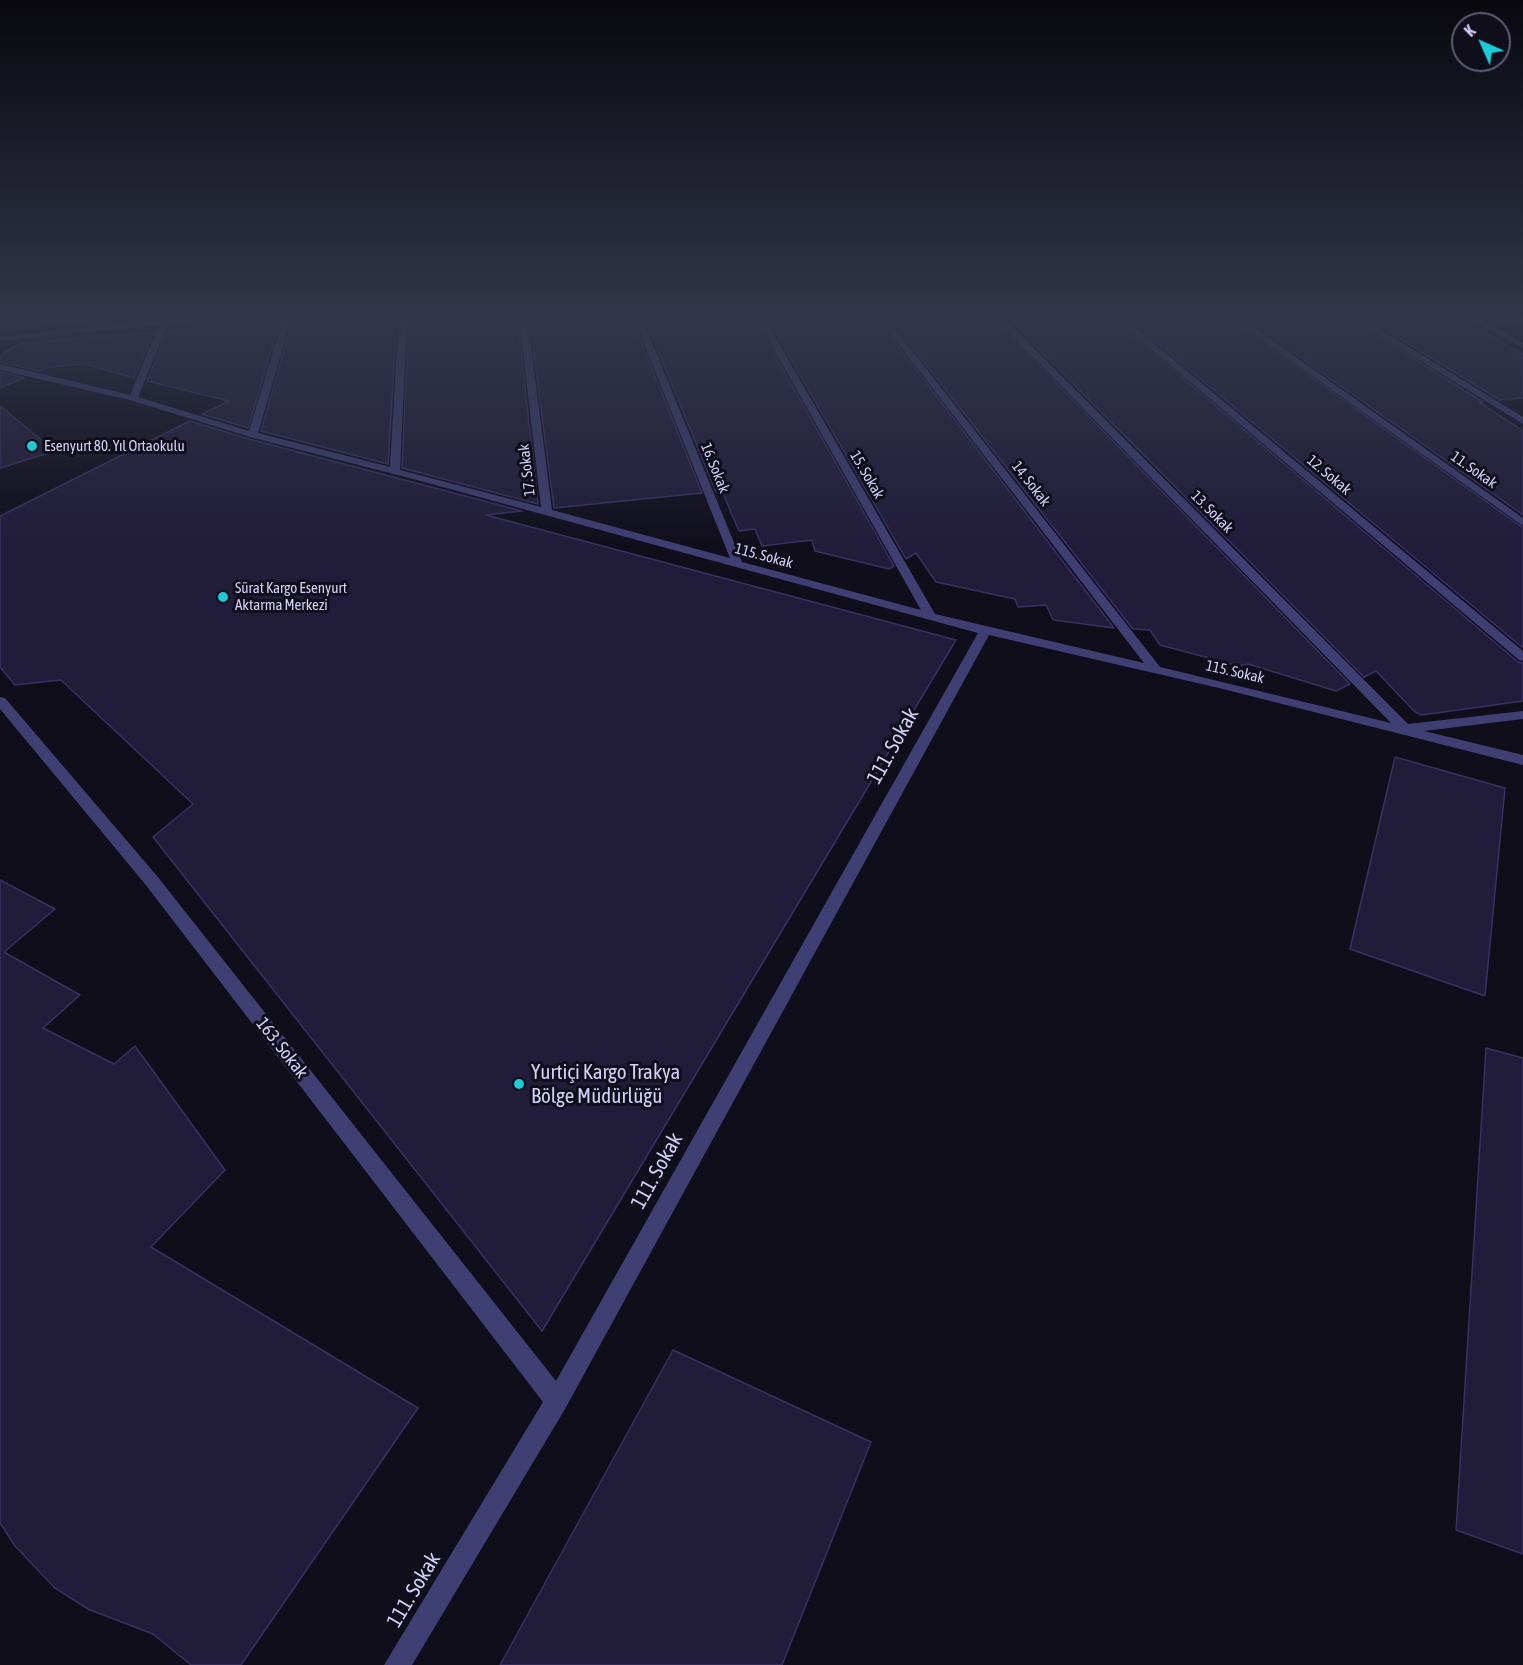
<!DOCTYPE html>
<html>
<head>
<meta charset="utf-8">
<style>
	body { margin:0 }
	#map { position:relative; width:1523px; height:1665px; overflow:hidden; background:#100e1b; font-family:"Asap Condensed",sans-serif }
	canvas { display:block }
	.north { position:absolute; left:1451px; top:12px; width:60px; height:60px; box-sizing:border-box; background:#100e1b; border:2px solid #5e5b73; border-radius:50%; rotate:315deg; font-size:16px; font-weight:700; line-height:24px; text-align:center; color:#d2cff8 }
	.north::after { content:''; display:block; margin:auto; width:21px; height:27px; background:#1dcbd6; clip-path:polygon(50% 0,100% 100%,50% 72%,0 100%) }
</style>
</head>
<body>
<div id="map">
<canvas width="1523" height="1665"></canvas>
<div class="north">K</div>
</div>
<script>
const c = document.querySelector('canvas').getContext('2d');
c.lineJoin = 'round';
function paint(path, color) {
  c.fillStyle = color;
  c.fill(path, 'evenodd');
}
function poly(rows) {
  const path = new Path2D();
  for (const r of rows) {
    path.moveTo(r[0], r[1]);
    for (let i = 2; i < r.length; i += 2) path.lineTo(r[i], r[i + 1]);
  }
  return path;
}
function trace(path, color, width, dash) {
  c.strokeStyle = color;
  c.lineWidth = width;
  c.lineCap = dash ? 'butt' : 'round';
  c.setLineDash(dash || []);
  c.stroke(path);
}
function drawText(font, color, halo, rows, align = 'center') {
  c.font = font + ' "Asap Condensed",sans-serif';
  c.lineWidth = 6;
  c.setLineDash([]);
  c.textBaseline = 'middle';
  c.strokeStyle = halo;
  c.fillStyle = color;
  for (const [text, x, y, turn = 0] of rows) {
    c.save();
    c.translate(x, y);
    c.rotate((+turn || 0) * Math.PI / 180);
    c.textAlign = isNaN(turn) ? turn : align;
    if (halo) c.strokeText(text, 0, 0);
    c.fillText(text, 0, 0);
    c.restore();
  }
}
const green = poly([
	[0,316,151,316,0,332]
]);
const building = poly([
	[294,316,397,316,388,464,261,431,294,316],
	[409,316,517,316,538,504,402,468,409,316],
	[529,316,631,316,702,493,554,508,529,316],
	[644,316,753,316,894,566,889,569,815,551,812,540,762,546,755,529,739,531,722,491,716,492,644,316],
	[766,316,875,316,1114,628,1053,620,1046,605,1018,607,1015,599,936,582,916,553,906,559,766,316],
	[888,316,991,316,1350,684,1336,691,1248,664,1239,666,1160,645,1150,630,1133,629,888,316],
	[1006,316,1110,316,1518,662,1523,663,1523,701,1422,715,1415,712,1376,671,1364,677,1006,316],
	[1125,316,1226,316,1523,528,1523,648,1125,316],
	[1242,316,1346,316,1483,402,1479,402,1523,431,1523,515,1242,316],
	[1363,316,1456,316,1523,354,1523,398,1500,400,1363,316],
	[281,317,248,428,202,414,229,401,147,381,168,331,281,317],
	[154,332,134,378,84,364,50,367,39,371,0,362,0,355,21,343,154,332],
	[0,372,24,378,0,388,0,372],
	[0,406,55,451,0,468,0,406],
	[190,421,249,439,522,511,486,515,956,640,542,1331,153,837,193,804,61,680,15,685,0,667,0,516,190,421],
	[1395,757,1505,788,1485,996,1350,949,1395,757],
	[0,880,55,909,4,952,80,995,43,1028,114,1064,135,1046,225,1170,151,1247,418,1408,241,1665,191,1665,153,1634,88,1609,55,1588,15,1546,0,1523,0,880],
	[1486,1048,1523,1058,1523,1554,1456,1530,1486,1048],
	[673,1350,871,1442,782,1665,500,1665,673,1350]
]);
const minor = poly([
	[197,316,228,316,168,324,138,397,249,431,284,316,292,316,258,433,390,467,399,316,407,316,400,470,541,507,519,316,527,316,552,510,730,558,633,316,641,316,742,562,921,610,755,316,763,316,935,614,1144,663,877,316,885,316,1160,667,1391,723,993,316,1002,316,1408,724,1523,711,1523,719,1424,731,1523,755,1523,765,1219,688,989,635,565,1409,412,1665,384,1665,543,1402,145,884,0,709,0,697,5,698,157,876,556,1381,978,633,417,480,250,437,130,400,0,370,0,364,130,395,159,325,0,341,0,337,197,316],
	[1112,316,1121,316,1523,651,1523,661,1519,660,1112,316],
	[1228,316,1238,316,1523,518,1523,526,1228,316],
	[1348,316,1358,316,1523,417,1523,424,1348,316],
	[1464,316,1475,316,1523,343,1523,348,1464,316]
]);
const markers = [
	[32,446,6,"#1dcbd6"],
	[223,597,6,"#1dcbd6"],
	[519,1084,6,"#1dcbd6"]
];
const farPoinames = [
	["Esenyurt 80. Yıl Ortaokulu",44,446],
	["Sürat Kargo Esenyurt",235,588],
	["Aktarma Merkezi",235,605]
];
const farStreetnames = [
	["16. Sokak",715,468,68],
	["17. Sokak",527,470,-97],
	["11. Sokak",1474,470,35],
	["15. Sokak",867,475,60],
	["12. Sokak",1329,475,40],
	["14. Sokak",1031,484,52],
	["13. Sokak",1212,512,45],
	["115. Sokak",764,556,15],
	["115. Sokak",1235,672,13]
];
const streetNames = [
	["163. Sokak",282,1048,52]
];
const nearStreetnames = [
	["111. Sokak",893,746,-61],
	["111. Sokak",657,1171,-61],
	["111. Sokak",414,1590,-59]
];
const nearPoinames = [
	["Yurtiçi Kargo Trakya",531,1072],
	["Bölge Müdürlüğü",531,1096]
];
paint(green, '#122423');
paint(building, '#211c3a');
trace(building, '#393163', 1.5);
paint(minor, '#3f3f74');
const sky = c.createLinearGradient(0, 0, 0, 549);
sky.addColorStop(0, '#09080f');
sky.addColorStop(0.58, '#31364a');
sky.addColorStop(1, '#31364a00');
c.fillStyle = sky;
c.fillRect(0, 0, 1523, 549);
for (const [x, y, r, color] of markers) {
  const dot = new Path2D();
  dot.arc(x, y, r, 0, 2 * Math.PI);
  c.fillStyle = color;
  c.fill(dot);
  trace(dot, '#100e1b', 2);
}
drawText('15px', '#d2cff8', '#100e1b', farPoinames, 'left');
drawText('15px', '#d2cff8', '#100e1b', farStreetnames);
drawText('18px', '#d2cff8', '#100e1b', streetNames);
drawText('21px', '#d2cff8', '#100e1b', nearStreetnames);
drawText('21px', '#d2cff8', '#100e1b', nearPoinames, 'left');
</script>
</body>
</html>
